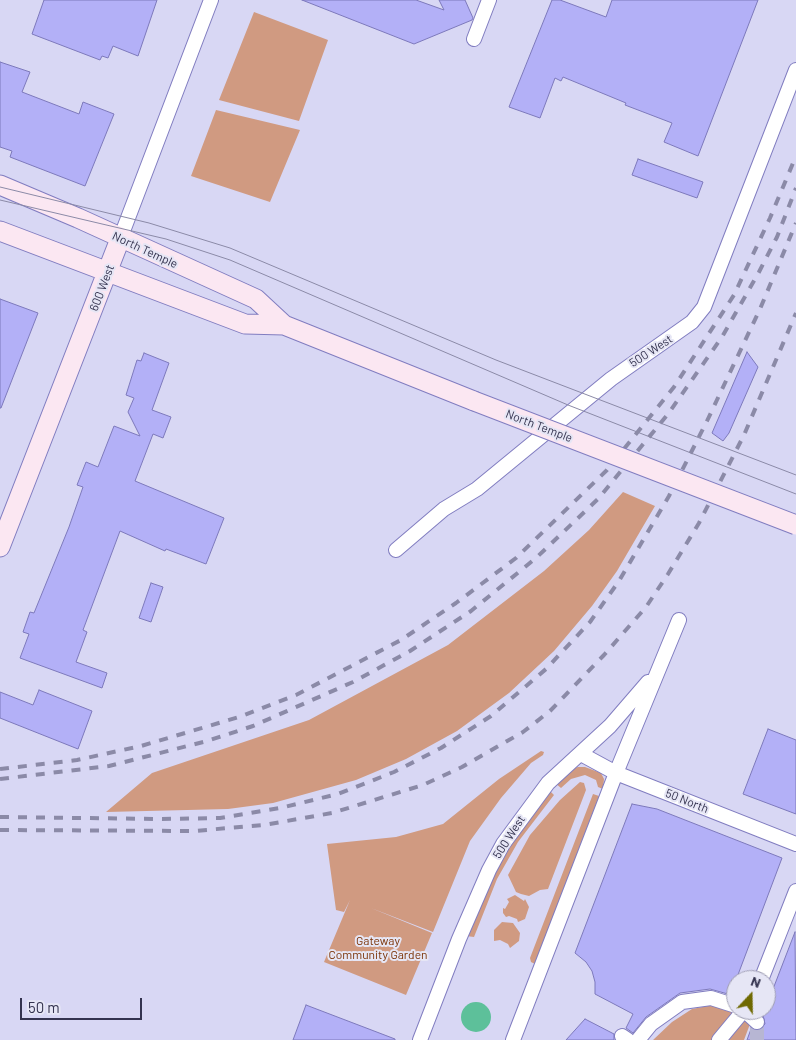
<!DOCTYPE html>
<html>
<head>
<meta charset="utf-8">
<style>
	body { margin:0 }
	#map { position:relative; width:796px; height:1040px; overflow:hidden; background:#d8d7f4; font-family:Barlow,sans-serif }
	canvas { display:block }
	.north { position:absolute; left:726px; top:970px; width:50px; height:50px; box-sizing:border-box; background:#e6e6f5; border:1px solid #9f9eb3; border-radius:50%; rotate:21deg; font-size:14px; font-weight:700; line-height:20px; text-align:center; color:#34334f }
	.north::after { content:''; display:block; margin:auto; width:18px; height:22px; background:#6f6902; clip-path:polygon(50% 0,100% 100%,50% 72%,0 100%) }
	.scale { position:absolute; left:20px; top:998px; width:122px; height:22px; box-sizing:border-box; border:2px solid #34334f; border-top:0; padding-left:6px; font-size:15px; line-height:18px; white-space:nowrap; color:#34334f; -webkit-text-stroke:4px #e6e6f5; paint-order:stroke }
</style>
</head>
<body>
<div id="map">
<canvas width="796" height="1040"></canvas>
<div class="north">N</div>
<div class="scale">50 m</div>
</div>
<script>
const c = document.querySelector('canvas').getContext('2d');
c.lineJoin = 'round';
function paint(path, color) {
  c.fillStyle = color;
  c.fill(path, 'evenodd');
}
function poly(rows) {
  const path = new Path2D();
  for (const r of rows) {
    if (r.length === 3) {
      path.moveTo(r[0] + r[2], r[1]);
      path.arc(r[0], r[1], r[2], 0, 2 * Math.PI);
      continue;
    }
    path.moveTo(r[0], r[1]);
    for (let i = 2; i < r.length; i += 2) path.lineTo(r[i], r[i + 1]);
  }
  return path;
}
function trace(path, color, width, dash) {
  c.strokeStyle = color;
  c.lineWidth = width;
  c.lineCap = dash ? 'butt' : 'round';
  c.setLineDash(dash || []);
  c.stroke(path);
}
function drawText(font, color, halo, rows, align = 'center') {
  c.font = font + ' Barlow,sans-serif';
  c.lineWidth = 4;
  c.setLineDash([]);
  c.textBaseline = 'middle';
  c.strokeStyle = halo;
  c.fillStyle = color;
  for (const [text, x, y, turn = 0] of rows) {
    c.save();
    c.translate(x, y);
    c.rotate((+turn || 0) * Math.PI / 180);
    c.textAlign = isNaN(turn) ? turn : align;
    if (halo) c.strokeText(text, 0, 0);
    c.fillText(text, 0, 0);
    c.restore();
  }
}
const green = poly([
	[254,12,328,40,299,121,219,100],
	[216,110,300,130,270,202,191,176],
	[623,492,655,506,617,571,592,606,554,651,509,693,457,731,406,759,356,780,273,803,228,809,106,812,152,773,309,720,448,645,544,571,589,530],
	[541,751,544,752,543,755,531,763,501,798,470,841,433,932,371,908,432,933,406,995,324,962,350,900,344,912,336,910,327,844,396,837,443,824,499,779],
	[578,767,585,767,601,773,604,779,603,789,598,787,596,780,585,775,571,779,561,788,555,783,569,770],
	[580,782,584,783,586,790,548,889,540,890,529,896,521,894,516,892,508,875,530,835,560,800],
	[549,790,554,795,518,842,497,879,474,937,466,936,501,856],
	[593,794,599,796,535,964,531,962,530,958],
	[515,895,524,901,525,899,529,907,525,919,518,922,517,919,509,916,506,917,503,913,503,908,505,909,509,902,507,899],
	[502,922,513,923,520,933,519,941,510,948,508,944,500,940,494,941,494,930],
	[713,1005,741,1014,750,1024,744,1040,653,1040,672,1022,692,1009]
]);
const water = poly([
	[476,1017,15]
]);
const building = poly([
	[44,0,157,0,138,56,113,46,108,58,102,56,100,60,32,34,44,0],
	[302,0,416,0,444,10,439,0,465,0,473,18,472,20,414,44,302,0],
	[552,0,560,0,606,17,612,0,758,0,698,156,664,142,672,123,625,105,626,103,563,77,561,81,555,78,540,118,509,107,552,0],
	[0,62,30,72,22,92,79,114,83,102,114,114,85,186,10,157,12,151,0,147,0,62],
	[638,159,703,182,697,198,632,175,638,159],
	[0,299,38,313,1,408,0,408,0,299],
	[747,352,758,367,729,433,723,441,712,433,747,352],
	[144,353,169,363,152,410,171,417,163,438,153,434,135,481,224,518,206,564,166,549,165,551,120,531,83,630,87,632,76,662,107,673,102,688,20,658,29,634,23,632,30,612,34,613,69,527,83,487,77,485,86,462,98,467,114,426,140,436,128,412,134,398,126,395,137,360,141,361,144,353],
	[151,583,163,587,151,622,139,618,151,583],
	[39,690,92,711,78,749,0,718,0,692,33,705,39,690],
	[768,729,796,740,796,814,743,794,768,729],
	[632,804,657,809,782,858,736,980,735,996,710,989,680,993,646,1017,633,1033,626,1028,633,1014,595,994,595,982,592,971,586,962,575,953,632,804],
	[795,932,796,1040,747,1040,751,1029,759,1030,765,1024,763,1015,795,932],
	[306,1005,395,1039,395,1040,293,1040,306,1005],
	[585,1019,614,1034,614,1040,566,1040,585,1019]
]);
const streetTunnel = poly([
	[757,1040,757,1022]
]);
const street = poly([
	[474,39,489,0],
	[120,239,211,0],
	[396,550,444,509,477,489,611,379,692,322,704,307,796,70],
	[581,754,616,773,796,844],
	[761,980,796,891],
	[744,1010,757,1022],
	[622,1036,628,1040],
	[420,1040,459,939,489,870,503,844,548,783,610,726,648,682],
	[513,1040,616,773,679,620],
	[638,1040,651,1024,682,1002,711,998,736,1006],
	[719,1040,744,1010]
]);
const secondary = poly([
	[0,185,78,218,256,299,284,325,474,401],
	[0,231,245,324,284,325],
	[0,547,120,239]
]);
const tram = poly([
	[0,187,149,223,230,248,496,360,796,475],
	[0,200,166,239,230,260,568,405,796,494]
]);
const rail = poly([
	[0,769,77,760,141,746,239,717,296,695,401,640,456,603,516,558,607,470,674,387,734,295,770,218,796,156],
	[0,779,109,766,207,741,253,726,353,682,410,651,471,611,536,558,598,499,668,414,722,337,759,272,777,237,796,188],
	[0,817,162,819,220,818,280,808,338,794,394,772,441,748,491,716,546,669,590,622,619,581,669,496,707,421,760,309,796,223],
	[0,830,194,831,264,825,332,813,423,785,462,767,523,732,550,711,604,655,646,607,668,574,699,523,744,435,796,313]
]);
const secondaryBridge = poly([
	[474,401,796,525]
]);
const streetNames = [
	["North Temple",145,250,25],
	["600 West",102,288,-69],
	["500 West",651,351,-33],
	["North Temple",539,426,21],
	["50 North",687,801,22],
	["500 West",509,837,-57]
];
const parkNames = [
	["Gateway",378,941],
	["Community Garden",378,955]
];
paint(green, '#d09a81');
paint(water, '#5dc09a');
paint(building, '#b3b0f7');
trace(building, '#7d79bb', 1);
trace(streetTunnel, '#b7b6d3', 14, [14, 7]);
trace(street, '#817dc0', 16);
trace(secondary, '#817dc0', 21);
trace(street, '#fff', 14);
trace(secondary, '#fbe7f2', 19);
trace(tram, '#8b8aa7', 1);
trace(rail, '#8b8aa7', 4, [9, 9]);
trace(secondaryBridge, '#817dc0', 21, []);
trace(secondaryBridge, '#fbe7f2', 19);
drawText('12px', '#34334f', '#e6e6f5', streetNames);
drawText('12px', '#7a3206', '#e6e6f5', parkNames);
</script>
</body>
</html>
